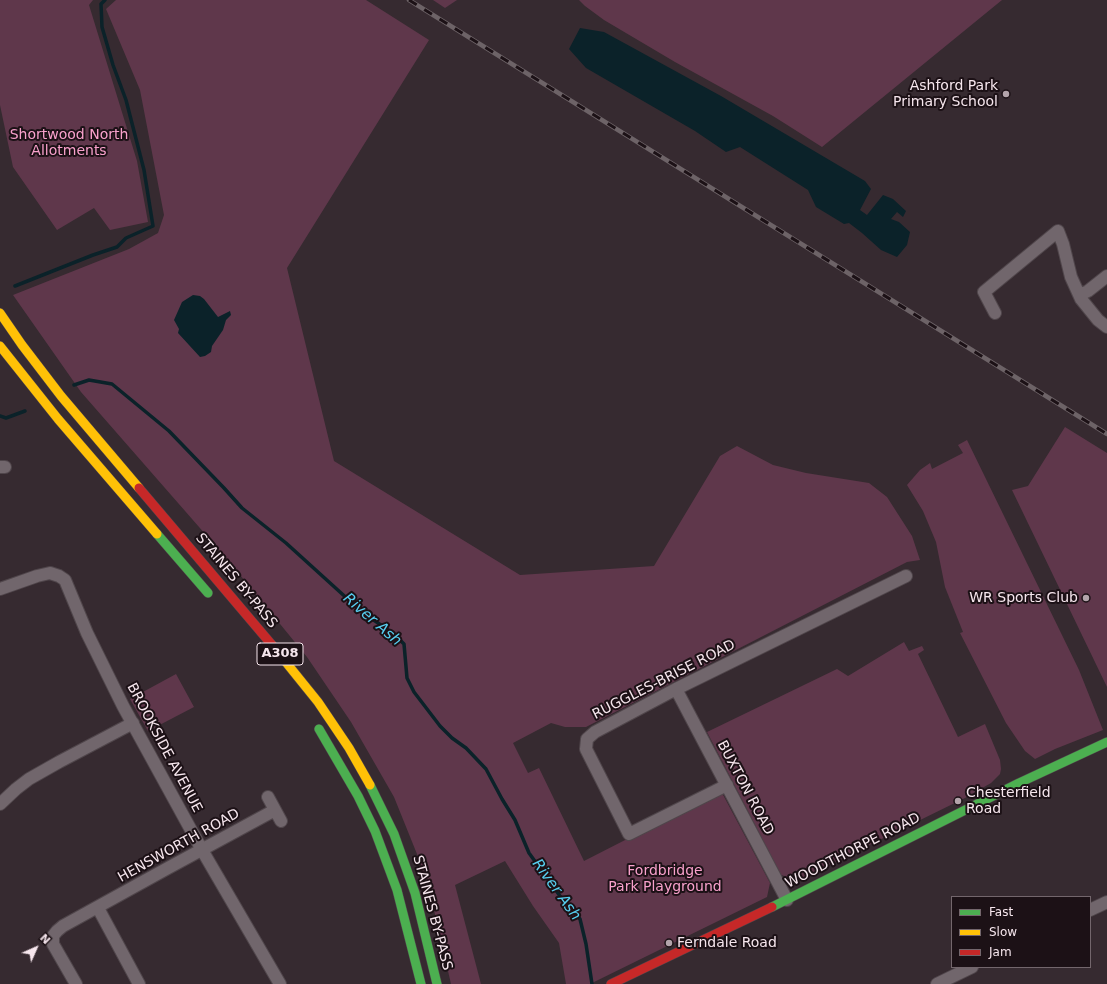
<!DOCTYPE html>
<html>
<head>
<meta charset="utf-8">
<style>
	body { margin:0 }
	#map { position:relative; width:1107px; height:984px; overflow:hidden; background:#362a30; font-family:"DejaVu Sans",sans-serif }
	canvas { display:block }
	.legend { position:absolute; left:951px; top:896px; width:140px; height:72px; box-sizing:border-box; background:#1c1116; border:1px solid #73666c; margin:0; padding:5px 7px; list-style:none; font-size:12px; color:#f6e6ed }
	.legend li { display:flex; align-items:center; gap:8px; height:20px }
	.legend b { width:20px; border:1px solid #73666c }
	.north { position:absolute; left:16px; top:928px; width:40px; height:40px; -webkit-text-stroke:3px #1c1116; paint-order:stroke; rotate:45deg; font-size:11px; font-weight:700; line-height:16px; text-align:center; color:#f6e6ed }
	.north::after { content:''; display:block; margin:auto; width:14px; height:18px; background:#f6e6ed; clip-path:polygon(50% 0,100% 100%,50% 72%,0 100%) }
</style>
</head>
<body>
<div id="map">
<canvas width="1107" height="984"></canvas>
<ul class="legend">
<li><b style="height:5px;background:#4caf50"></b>Fast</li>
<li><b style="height:5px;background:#ffc107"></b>Slow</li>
<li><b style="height:5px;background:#c62828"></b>Jam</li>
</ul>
<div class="north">N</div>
</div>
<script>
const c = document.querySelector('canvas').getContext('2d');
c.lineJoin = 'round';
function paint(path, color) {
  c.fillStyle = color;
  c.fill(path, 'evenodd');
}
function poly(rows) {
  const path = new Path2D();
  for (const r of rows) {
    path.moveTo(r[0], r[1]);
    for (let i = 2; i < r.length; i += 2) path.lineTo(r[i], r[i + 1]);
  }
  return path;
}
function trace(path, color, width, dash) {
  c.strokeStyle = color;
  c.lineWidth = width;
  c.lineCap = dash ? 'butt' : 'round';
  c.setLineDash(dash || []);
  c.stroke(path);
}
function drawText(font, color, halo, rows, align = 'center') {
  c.font = font + ' "DejaVu Sans",sans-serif';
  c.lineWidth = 4;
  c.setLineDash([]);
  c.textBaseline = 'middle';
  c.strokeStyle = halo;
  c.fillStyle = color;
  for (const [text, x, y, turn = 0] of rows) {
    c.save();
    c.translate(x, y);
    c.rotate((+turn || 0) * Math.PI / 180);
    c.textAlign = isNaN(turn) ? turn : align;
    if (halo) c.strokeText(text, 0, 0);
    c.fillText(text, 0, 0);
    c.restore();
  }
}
const green = poly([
	[0,0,93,0,89,5,137,161,148,222,110,230,94,208,57,230,13,167,0,105],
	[116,0,366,0,429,40,287,268,334,461,520,575,654,566,720,456,737,446,773,465,806,473,869,483,887,497,912,536,920,560,907,562,586,727,565,727,551,723,513,743,528,773,539,768,584,861,721,791,770,883,767,897,590,984,566,984,559,943,533,906,505,861,455,885,481,984,451,984,431,897,419,859,394,797,351,722,307,657,227,559,81,392,13,295,129,249,158,233,164,215,140,90,106,9],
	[433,0,457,0,445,8],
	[579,0,1002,0,822,147,773,116,675,62,604,20,585,6],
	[1065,427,1107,453,1107,687,1012,490,1028,486],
	[967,440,1079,670,1103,730,1055,749,1035,759,1025,751,1006,723,960,633,963,632,945,587,936,542,923,511,907,485,920,470,930,463,932,469,963,453,958,445],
	[904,642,909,651,922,646,924,650,918,654,958,737,985,724,1000,760,1001,769,1000,774,991,783,965,798,798,880,781,875,707,732,837,669,848,676],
	[176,674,194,707,148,731,130,699]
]);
const water = poly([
	[580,28,604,32,721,96,865,181,871,189,860,210,867,215,883,195,893,199,906,211,903,217,897,212,891,219,899,222,910,232,907,245,897,257,881,250,862,233,849,223,844,224,816,207,808,190,740,147,726,152,695,131,586,68,569,49],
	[193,295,200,296,204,299,218,317,230,311,231,315,226,320,223,330,212,346,211,352,205,356,200,357,178,333,179,329,174,320,182,302]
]);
const stream = poly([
	[15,286,93,255,117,247,126,238,153,226,144,170,126,100,113,65,102,27,101,4,105,0],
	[74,385,89,380,112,384,169,431,224,488,242,508,286,543,362,612,394,634,404,644,407,678,414,692,440,726,452,738,466,748,486,769,502,799,515,820,529,853,565,903,580,919,586,944,592,984],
	[0,416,6,418,25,411]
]);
const street = poly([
	[1080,295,1088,291,1107,276],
	[995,313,984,292,1058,231,1063,244,1071,277,1081,299,1098,320,1107,327],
	[0,467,5,467],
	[0,589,37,576,50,573,59,576,65,580,87,633,123,706,202,850,280,984],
	[676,689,787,900],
	[727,785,629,834,586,749,587,739,595,732,676,689,906,576],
	[268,797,281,821],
	[0,804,16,789,29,779,59,762,133,723],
	[98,908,139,984],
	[1090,910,1107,902],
	[76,984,53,944,53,936,57,931,63,926,168,868,275,810],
	[937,984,972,967]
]);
const fast = poly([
	[157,534,208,593],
	[319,729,358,796,375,831,397,890,421,984],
	[370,785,394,834,415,893,437,984],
	[772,907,1019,783,1107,742]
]);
const slow = poly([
	[0,313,22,345,61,396,139,488],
	[0,346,58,419,157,534],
	[272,645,318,702,349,748,370,785]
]);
const jam = poly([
	[139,488,272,645],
	[611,984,772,907]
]);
const rail = poly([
	[409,0,1107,434]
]);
const markers = [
	[1006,94,4,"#b3a4ab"],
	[1086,598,4,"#b3a4ab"],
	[958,801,4,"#b3a4ab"],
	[669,943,4,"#b3a4ab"]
];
const shields = [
	[280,654,46]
];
const shieldNames = [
	["A308",280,654]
];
const poiNames = [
	["Ashford Park",998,86],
	["Primary School",998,102],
	["WR Sports Club",1078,598],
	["Chesterfield",966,793,"left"],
	["Road",966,809,"left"],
	["Ferndale Road",677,943,"left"]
];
const parkNames = [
	["Shortwood North",69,135],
	["Allotments",69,151],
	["Fordbridge",665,871],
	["Park Playground",665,887]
];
const streetNames = [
	["STAINES BY-PASS",236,581,50],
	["RUGGLES-BRISE ROAD",664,680,-27],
	["BROOKSIDE AVENUE",164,748,62],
	["BUXTON ROAD",745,788,62],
	["HENSWORTH ROAD",179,846,-29],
	["WOODTHORPE ROAD",853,851,-27],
	["STAINES BY-PASS",432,913,75]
];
const waterNames = [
	["River Ash",372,620,41],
	["River Ash",556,890,54]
];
paint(green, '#5f374b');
paint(water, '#0b2229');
trace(stream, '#0b2229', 3.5);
trace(street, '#50464b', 14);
trace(fast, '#50464b', 10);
trace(slow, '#50464b', 10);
trace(jam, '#50464b', 10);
trace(street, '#71666c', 12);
trace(fast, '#4caf50', 9);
trace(slow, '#ffc107', 9);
trace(jam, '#c62828', 9);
trace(rail, '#6d6367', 4.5);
trace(rail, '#1c1116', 3, [9]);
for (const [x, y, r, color] of markers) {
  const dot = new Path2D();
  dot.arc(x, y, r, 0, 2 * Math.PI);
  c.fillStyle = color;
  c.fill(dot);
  trace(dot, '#1c1116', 1.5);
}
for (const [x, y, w] of shields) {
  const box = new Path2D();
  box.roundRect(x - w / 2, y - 11, w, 22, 3);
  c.fillStyle = '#1c1116';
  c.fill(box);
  trace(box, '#f6e6ed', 1);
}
drawText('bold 13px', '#f6e6ed', null, shieldNames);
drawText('14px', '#f6e6ed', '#1c1116', poiNames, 'right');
drawText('14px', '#f9a1cc', '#1c1116', parkNames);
drawText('14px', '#f6e6ed', '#1c1116', streetNames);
drawText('italic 15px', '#57cff1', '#1c1116', waterNames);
</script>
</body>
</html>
